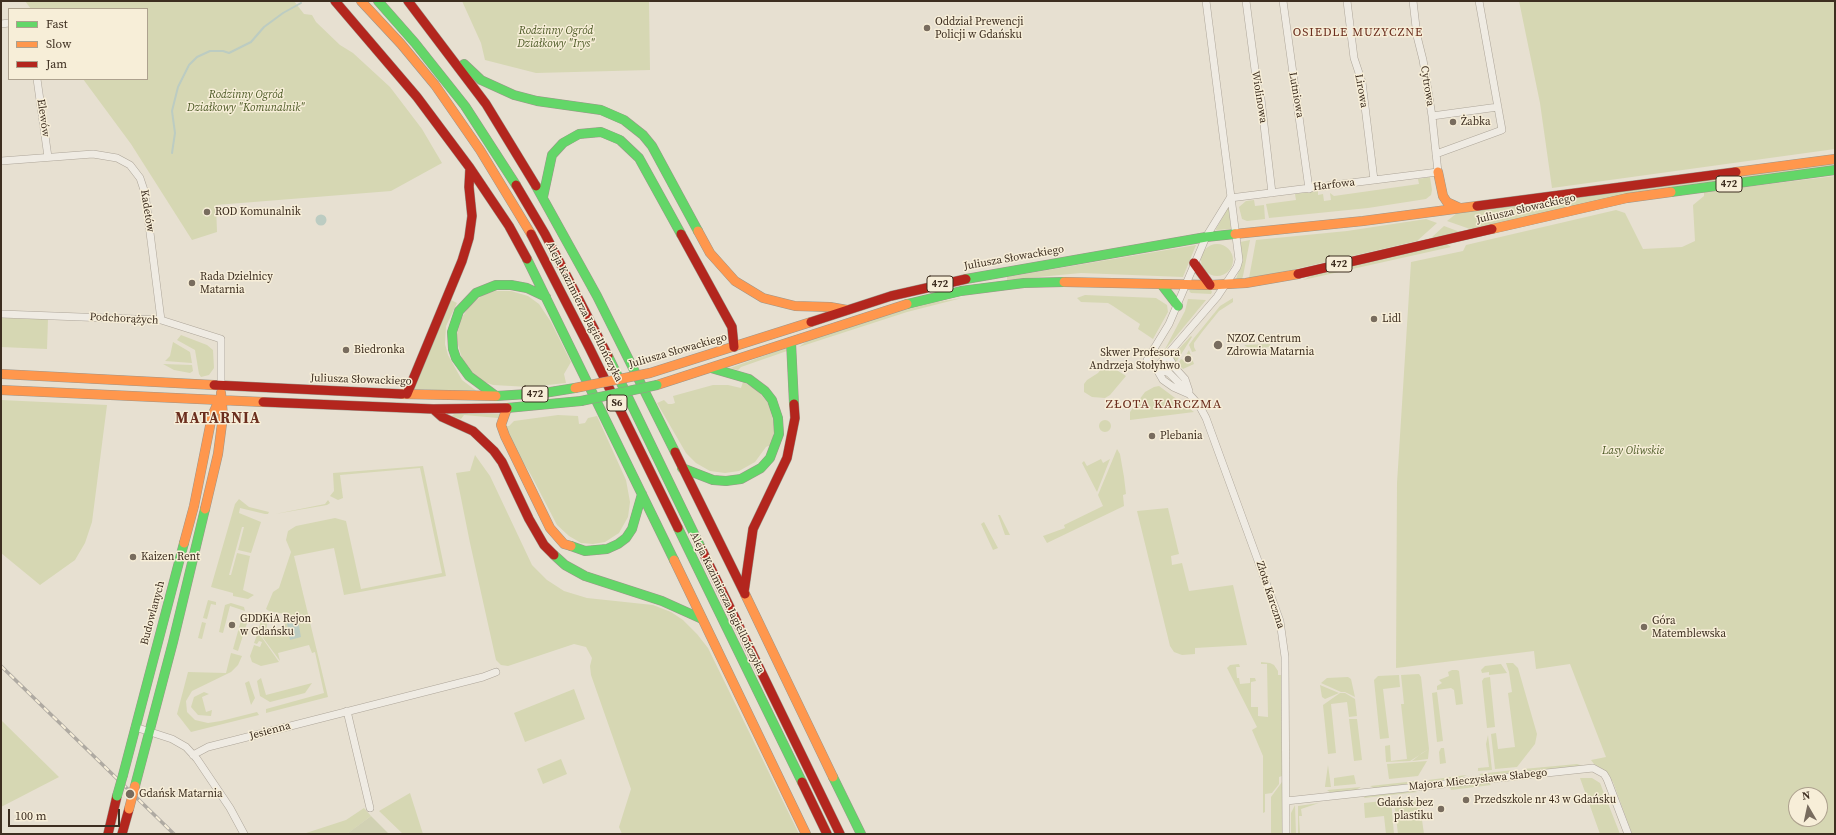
<!DOCTYPE html>
<html>
<head>
<meta charset="utf-8">
<style>
	body { margin:0 }
	#map { position:relative; width:1836px; height:835px; overflow:hidden; background:#e7e0d1; font-family:"Source Serif 4",serif }
	canvas { display:block }
	.frame { position:absolute; inset:0; border:2px solid #3d2e20; pointer-events:none }
	.legend { position:absolute; left:8px; top:8px; width:140px; height:72px; box-sizing:border-box; background:#f7eed8; border:1px solid #ada18e; margin:0; padding:5px 7px; list-style:none; font-size:12px; color:#3d2e20 }
	.legend li { display:flex; align-items:center; gap:8px; height:20px }
	.legend b { width:20px; border:1px solid #ada18e }
	.north { position:absolute; left:1788px; top:787px; width:40px; height:40px; box-sizing:border-box; background:#f7eed8; border:1px solid #ada18e; border-radius:50%; rotate:351deg; font-size:11px; font-weight:700; line-height:16px; text-align:center; color:#3d2e20 }
	.north::after { content:''; display:block; margin:auto; width:14px; height:18px; background:#786c5e; clip-path:polygon(50% 0,100% 100%,50% 72%,0 100%) }
	.scale { position:absolute; left:8px; top:809px; width:112px; height:18px; box-sizing:border-box; border:2px solid #3d2e20; border-top:0; padding-left:5px; font-size:12px; line-height:14px; white-space:nowrap; color:#3d2e20; -webkit-text-stroke:3px #f7eed8; paint-order:stroke }
</style>
</head>
<body>
<div id="map">
<canvas width="1836" height="835"></canvas>
<div class="frame"></div>
<ul class="legend">
<li><b style="height:5px;background:#63d668"></b>Fast</li>
<li><b style="height:5px;background:#ff974d"></b>Slow</li>
<li><b style="height:5px;background:#b3261e"></b>Jam</li>
</ul>
<div class="north">N</div>
<div class="scale">100 m</div>
</div>
<script>
const c = document.querySelector('canvas').getContext('2d');
c.lineJoin = 'round';
function paint(path, color) {
  c.fillStyle = color;
  c.fill(path, 'evenodd');
}
function poly(rows) {
  const path = new Path2D();
  for (const r of rows) {
    if (r.length === 3) {
      path.moveTo(r[0] + r[2], r[1]);
      path.arc(r[0], r[1], r[2], 0, 2 * Math.PI);
      continue;
    }
    path.moveTo(r[0], r[1]);
    for (let i = 2; i < r.length; i += 2) path.lineTo(r[i], r[i + 1]);
  }
  return path;
}
function trace(path, color, width, dash) {
  c.strokeStyle = color;
  c.lineWidth = width;
  c.lineCap = dash ? 'butt' : 'round';
  c.setLineDash(dash || []);
  c.stroke(path);
}
function drawText(font, color, halo, rows, align = 'center') {
  c.font = font + ' "Source Serif 4",serif';
  c.lineWidth = 3;
  c.setLineDash([]);
  c.textBaseline = 'middle';
  c.strokeStyle = halo;
  c.fillStyle = color;
  for (const [text, x, y, turn = 0] of rows) {
    c.save();
    c.translate(x, y);
    c.rotate((+turn || 0) * Math.PI / 180);
    c.textAlign = isNaN(turn) ? turn : align;
    if (halo) c.strokeText(text, 0, 0);
    c.fillText(text, 0, 0);
    c.restore();
  }
}
const green = poly([
	[25,1,294,1,304,14,312,15,316,22,340,45,353,53,390,87,422,129,442,163,391,191,216,205,217,232,192,240,131,144,83,79,147,79,147,9,31,9],
	[462,1,649,1,650,70,536,73,485,60,481,43],
	[1519,1,1835,1,1835,149,1552,188,1540,103],
	[1835,163,1835,165,1636,192,1470,229,1447,221,1457,213],
	[1835,176,1835,834,1632,834,1613,782,1604,770,1594,764,1591,760,1606,757,1570,664,1536,669,1534,651,1396,668,1397,483,1411,262,1463,251,1466,245,1616,210,1625,213,1643,249,1682,247,1695,241,1693,205,1704,196,1704,192],
	[1796,795,1820,795,1820,819,1796,819],
	[1430,177,1432,190,1431,195,1426,199,1368,208,1269,218,1266,204,1296,200,1295,194,1318,191,1318,195,1323,194,1324,201,1331,200,1330,193,1334,196,1419,184,1418,179],
	[1254,200,1255,206,1264,205,1265,219,1247,221,1242,219,1239,207,1246,201],
	[1229,206,1231,229,1216,230,1216,229],
	[1426,219,1437,223,1417,241,1287,271,1249,278,1256,240,1347,231],
	[1444,226,1460,232,1431,238],
	[1250,240,1243,276,1242,279,1236,279,1242,262,1240,242],
	[1447,244,1451,247,1303,280,1313,275],
	[1217,260,16],
	[1196,245,1183,277,1081,273,1007,280,1007,277],
	[1190,290,1211,290,1212,292,1211,294,1191,293,1189,291],
	[495,291,511,291,528,296,539,304,551,322,571,362,564,374,566,383,529,387,493,385,482,381,464,365,456,338,461,319,470,305,483,295],
	[1085,295,1156,298,1167,305,1168,312,1153,339,1138,329,1140,324,1113,306,1108,303,1081,302,1077,298],
	[962,298,907,312,799,347,807,341,901,310,923,304],
	[1233,298,1233,302,1219,311,1202,332,1194,343,1194,347,1196,351,1192,352,1189,345,1194,338,1220,306],
	[1188,299,1206,300,1164,351,1185,311],
	[451,300,457,303,446,326,445,344,448,355,462,380,478,392,414,389],
	[1,318,48,319,47,349,1,347],
	[181,335,207,345,213,350,214,368,209,375,201,377,199,374,195,350,177,340],
	[1191,336,1192,337,1175,364,1174,358,1176,352],
	[173,342,190,352,192,363,165,361,170,356],
	[1270,344,1270,354,1269,347,1250,350,1250,347,1247,347,1244,345],
	[786,348,787,351,741,367,738,370,730,368],
	[1189,350,1194,364,1183,369,1179,365,1179,362,1181,359,1183,360],
	[1106,363,1126,376,1110,395,1105,398,1092,397,1084,392,1084,384,1087,380,1098,373],
	[163,364,192,365,193,371,190,373,174,370],
	[743,382,757,390,769,404,775,428,771,445,766,447,755,462,739,471,725,473,710,471,696,463,686,453,657,403,664,400,668,404,672,404,675,403,673,396,713,385,728,385,741,388],
	[1159,386,1194,412,1130,420,1130,412,1145,392,1154,387],
	[1,400,107,405,92,522,85,543,75,560,40,585,1,553],
	[454,414,500,414,498,418,464,415,461,419,452,416],
	[558,415,578,416,579,424,585,423,588,418,597,416,626,480,630,502,628,517,619,533,605,542,593,544,581,543,569,536,557,525,531,475,515,449,505,426,509,426,514,421],
	[1105,426,6],
	[1117,449,1120,454,1124,477,1126,494,1123,495,1124,506,1047,543,1043,536,1065,528,1064,525,1103,506,1098,495],
	[475,455,490,476,532,565,547,580,564,591,587,598,653,605,671,612,683,620,697,634,708,648,799,834,622,834,619,827,631,789,591,675,590,666,592,658,586,647,574,644,508,666,501,665,496,660,470,543,456,473,470,471],
	[1101,459,1103,463,1110,459,1097,492,1082,463,1084,461,1087,466],
	[423,466,446,576,344,595,334,548,294,556,328,697,266,713,266,709,324,693,315,652,312,653,309,645,278,653,280,661,258,631,261,621,264,620,267,623,267,633,281,633,285,628,284,614,269,611,266,609,273,592,279,588,291,552,286,540,288,531,296,526,335,518,346,521,361,589,442,573,420,468,340,475,343,498,338,500,330,496,334,491,333,473],
	[239,499,249,507,269,512,268,514,265,514,240,508,239,513,261,522,251,553,238,550,244,527,242,527,229,575,231,575,237,553,250,556,243,590,254,595,248,599,233,596,233,593,211,587,235,504],
	[328,500,330,503,327,505,275,514,325,504],
	[1168,508,1179,554,1171,556,1172,565,1182,563,1189,591,1233,585,1247,645,1195,648,1195,654,1182,655,1174,652,1170,646,1137,511],
	[998,515,1000,515,1010,535,1005,535],
	[984,522,998,548,993,550,981,524],
	[208,600,216,602,216,605,211,604,207,619,203,618],
	[231,603,244,607,245,611,230,606,223,633,219,632,225,605],
	[242,617,248,620,238,651,233,649],
	[202,622,206,623,202,639,198,638],
	[258,632,279,662,261,666,252,662,250,656,254,645,260,647,262,642,259,641,257,644,254,643],
	[231,653,242,656,238,665,231,672,192,691,186,701,187,712,195,720,208,723,221,721,257,712,259,715,191,732,177,714,188,672,226,673],
	[1261,662,1270,663,1274,665,1278,671,1278,675,1281,675,1282,776,1279,777,1279,784,1272,793,1265,794,1265,812,1263,813,1263,756,1252,730,1257,727,1227,668,1230,665,1239,664,1240,667,1236,667,1237,678,1239,678,1240,684,1250,683,1250,678,1255,678,1256,681,1251,682,1251,707,1258,707,1258,716,1268,717,1267,664,1261,664],
	[1506,663,1513,663,1518,668,1537,734,1535,744,1517,767,1495,769,1491,734,1496,733,1498,749,1515,747,1508,693,1512,692,1509,672],
	[1501,664,1507,673,1489,675,1489,672,1482,673,1481,670,1485,666],
	[1452,670,1457,670,1459,671,1463,704,1456,705,1454,690,1451,688,1437,690,1437,686,1442,683,1439,680,1449,676,1448,672],
	[1419,674,1421,677,1429,749,1410,761,1386,762,1385,746,1390,745,1391,761,1407,759,1401,704,1404,704,1401,675],
	[1399,675,1400,687,1383,689,1389,738,1380,739,1374,680,1378,676],
	[1490,677,1495,727,1487,728,1482,681,1484,678],
	[261,678,266,695,312,683,305,693,270,702,260,696,257,681],
	[1327,678,1348,677,1351,679,1355,697,1345,692,1341,692,1321,683],
	[249,681,255,698,251,705,245,683],
	[1320,685,1339,693,1325,699,1322,697],
	[574,689,585,719,525,742,514,713],
	[204,692,209,694,202,697,206,712,212,710,211,716,198,715,191,707,194,697],
	[1437,692,1443,741,1437,742,1432,693],
	[1340,693,1345,693,1355,699,1357,716,1349,717,1347,702,1331,704,1336,753,1328,754,1323,705],
	[1349,719,1357,719,1362,760,1354,761],
	[1,720,59,777,1,807],
	[1488,735,1492,770,1478,771,1478,768,1489,767,1486,744],
	[1441,748,1444,748,1446,763,1440,764,1439,752],
	[1429,749,1428,759,1412,761,1422,753],
	[561,759,567,774,543,784,537,769],
	[1427,761,1418,776,1389,779,1387,764],
	[1577,764,1583,766,1528,771,1523,769],
	[1328,765,1331,787,1325,787,1325,786],
	[1513,770,1511,773,1482,776,1479,774],
	[1354,775,1356,784,1334,786,1334,778],
	[1467,775,1460,778,1431,782,1428,780],
	[1580,778,1592,778,1600,783,1620,834,1600,834],
	[1416,781,1411,784,1374,788,1370,786],
	[1282,782,1282,834,1271,834,1271,797],
	[1488,782,1491,785,1451,790,1450,787],
	[1361,787,1356,790,1331,793,1327,790],
	[1414,791,1418,792,1364,798,1365,796],
	[410,793,423,834,403,834,379,811],
	[1419,799,1424,834,1398,834,1394,802],
	[1391,800,1394,834,1386,834,1384,816,1365,818,1364,803],
	[1319,803,1301,809,1302,816,1299,816,1300,833,1298,834,1298,806],
	[1295,805,1296,834,1291,834,1291,813],
	[364,808,371,816,347,834,303,834,346,820]
]);
const cemetery = poly([
	[371,816,389,834,347,834,352,830]
]);
const water = poly([
	[321,220,5.5],
	[297,615,301,637,290,640,286,618]
]);
const stream = poly([
	[172,153,175,133,172,111,178,87,189,65,197,57,210,51,223,51,229,53,251,42,264,27,283,13,301,3]
]);
const street = poly([
	[1246,1,1257,85,1261,99,1272,193],
	[1283,1,1309,189],
	[1347,1,1354,58,1362,82,1374,180],
	[1,24,9,23],
	[37,79,48,157],
	[1432,116,1498,107],
	[1436,154,1502,130,1479,1],
	[1,161,93,154,117,158,130,165,140,178,145,193,161,320],
	[1230,198,1206,237,1169,324,1147,360,1156,368,1169,373,1179,383,1199,405,1206,418,1280,621,1285,657,1286,834],
	[1230,198,1438,172,1432,116,1423,60,1417,36,1413,1],
	[1,314,161,320,221,339,221,385],
	[1167,354,1175,368,1185,379,1189,391],
	[1156,368,1217,297,1237,267,1239,260,1206,1],
	[1156,368,1163,380,1173,387,1189,394],
	[347,711,370,808],
	[135,727,172,739,186,747,197,759,230,808,244,834],
	[193,755,208,747,483,677,496,672],
	[1286,801,1593,768,1604,774,1607,779,1628,834]
]);
const fast = poly([
	[378,1,415,43,465,106,516,185],
	[464,64,481,80,514,95,537,101,601,110,624,120,643,135,652,146,698,231],
	[536,186,597,296,675,452],
	[1671,192,1835,170],
	[543,197,552,155,563,143,579,134,601,132,620,140,639,158,681,234],
	[527,259,674,560],
	[966,279,1206,237,1235,234],
	[1161,284,1178,306],
	[907,304,961,291,1024,283,1064,282],
	[791,342,794,404],
	[608,356,701,548],
	[496,396,544,393,575,388],
	[496,396,469,376,456,358,453,349,452,332,459,311,476,293,496,285,511,285,527,288,546,297],
	[507,408,581,401],
	[682,468,713,480,726,481,741,479,761,468,770,458,779,434,778,418,772,400,765,391,749,379,711,368],
	[678,528,802,782],
	[571,546,585,551,607,549,618,544,626,538,632,529,642,494],
	[554,555,565,565,585,576,662,601,702,619],
	[123,775,184,543],
	[833,777,861,834],
	[135,786,173,642,205,509]
]);
const slow = poly([
	[361,1,401,44,435,85,480,150,531,234],
	[1438,172,1443,196,1447,202,1460,208],
	[1736,172,1835,159],
	[1492,229,1627,198,1671,192],
	[698,231,710,253,735,281,763,298,795,306,830,307,847,310],
	[1235,234,1363,221,1477,206],
	[1064,282,1210,285,1246,283,1298,274],
	[650,373,811,322],
	[1,374,214,385],
	[657,385,907,304],
	[1,390,263,402],
	[402,394,496,396],
	[507,408,501,425,505,436,550,528,564,544,571,546],
	[205,509,218,454,223,416,221,393],
	[184,543,194,506,212,416,220,398],
	[674,560,806,834],
	[745,594,833,777]
]);
const jam = poly([
	[335,1,417,97,470,168,509,226,527,259],
	[408,1,486,104,536,186],
	[516,185,545,234,608,356],
	[1477,206,1736,172],
	[531,234,589,347,678,528],
	[681,234,732,327,734,347],
	[1194,263,1210,285],
	[1298,274,1492,229],
	[811,322,891,296,966,279],
	[214,385,402,394],
	[407,394,462,261,469,238,472,216,469,187,470,168],
	[263,402,433,409,507,408],
	[433,409,442,417,473,431,494,451,502,462,529,519,544,545,554,555],
	[675,452,745,594],
	[701,548,840,834],
	[744,592,753,529,787,458,795,418,794,404],
	[802,782,827,834],
	[108,834,117,796],
	[122,834,129,809]
]);
const rail = poly([
	[1,666,174,834]
]);
const fastBridge = poly([
	[581,401,657,385],
	[117,796,123,775]
]);
const slowBridge = poly([
	[575,388,650,373],
	[129,809,135,786]
]);
const markers = [
	[927,28,4,"#786c5e"],
	[1453,122,4,"#786c5e"],
	[207,212,4,"#786c5e"],
	[192,283,4,"#786c5e"],
	[1374,319,4,"#786c5e"],
	[1218,345,5,"#786c5e"],
	[346,350,4,"#786c5e"],
	[1188,359,4,"#786c5e"],
	[1152,436,4,"#786c5e"],
	[133,557,4,"#786c5e"],
	[232,625,4,"#786c5e"],
	[1644,627,4,"#786c5e"],
	[130,794,5,"#786c5e"],
	[1466,800,4,"#786c5e"],
	[1441,809,4,"#786c5e"]
];
const shields = [
	[1729,184,26],
	[1339,264,26],
	[940,284,26],
	[535,394,26],
	[617,403,20]
];
const shieldNames = [
	["472",1729,184],
	["472",1339,264],
	["472",940,284],
	["472",535,394],
	["S6",617,403]
];
const poiNames = [
	["Oddział Prewencji",935,22],
	["Policji w Gdańsku",935,35],
	["Żabka",1461,122],
	["ROD Komunalnik",215,212],
	["Rada Dzielnicy",200,277],
	["Matarnia",200,290],
	["Lidl",1382,319],
	["NZOZ Centrum",1227,339],
	["Zdrowia Matarnia",1227,352],
	["Biedronka",354,350],
	["Skwer Profesora",1180,353,"right"],
	["Andrzeja Stołyhwo",1180,366,"right"],
	["Plebania",1160,436],
	["Kaizen Rent",141,557],
	["GDDKiA Rejon",240,619],
	["w Gdańsku",240,632],
	["Góra",1652,621],
	["Matemblewska",1652,634],
	["Gdańsk Matarnia",139,794],
	["Przedszkole nr 43 w Gdańsku",1474,800],
	["Gdańsk bez",1433,803,"right"],
	["plastiku",1433,816,"right"]
];
const parkNames = [
	["Rodzinny Ogród",556,31],
	["Działkowy \"Irys\"",556,44],
	["Rodzinny Ogród",246,95],
	["Działkowy \"Komunalnik\"",246,108],
	["Lasy Oliwskie",1633,451]
];
const streetNames = [
	["Cytrowa",1427,86,81],
	["Lirowa",1361,91,80],
	["Lutniowa",1296,95,80],
	["Wiolinowa",1259,97,81],
	["Elewów",43,118,82],
	["Harfowa",1334,185,-7],
	["Juliusza Słowackiego",1526,209,-13],
	["Kadetów",147,211,81],
	["Juliusza Słowackiego",1014,258,-10],
	["Aleja Kazimierza Jagiellończyka",584,312,63],
	["Podchorążych",124,319,3],
	["Juliusza Słowackiego",678,351,-16],
	["Juliusza Słowackiego",361,380,2],
	["Złota Karczma",1270,595,72],
	["Aleja Kazimierza Jagiellończyka",727,603,64],
	["Budowlanych",153,613,-75],
	["Jesienna",270,731,-15],
	["Majora Mieczysława Słabego",1478,780,-6]
];
const neighbourhoodNames = [
	["OSIEDLE MUZYCZNE",1358,33]
];
const quarterNames = [
	["ZŁOTA KARCZMA",1164,405]
];
const districtNames = [
	["MATARNIA",218,419]
];
paint(green, '#d6d7b3');
paint(cemetery, '#d1d1b3');
paint(water, '#bcccc2');
trace(stream, '#bcccc2', 2);
trace(street, '#ada599', 8);
trace(fast, '#9c958a', 10);
trace(slow, '#9c958a', 10);
trace(jam, '#9c958a', 10);
trace(street, '#efebe3', 7);
trace(fast, '#63d668', 9);
trace(slow, '#ff974d', 9);
trace(jam, '#b3261e', 9);
trace(rail, '#afaaa2', 3.5);
trace(rail, '#f7eed8', 2, [6]);
trace(fastBridge, '#9c958a', 10, []);
trace(slowBridge, '#9c958a', 10, []);
trace(fastBridge, '#63d668', 9);
trace(slowBridge, '#ff974d', 9);
for (const [x, y, r, color] of markers) {
  const dot = new Path2D();
  dot.arc(x, y, r, 0, 2 * Math.PI);
  c.fillStyle = color;
  c.fill(dot);
  trace(dot, '#f7eed8', 1.5);
}
for (const [x, y, w] of shields) {
  const box = new Path2D();
  box.roundRect(x - w / 2, y - 8, w, 16, 3);
  c.fillStyle = '#f7eed8';
  c.fill(box);
  trace(box, '#3d2e20', 1);
}
drawText('bold 10px', '#3d2e20', null, shieldNames);
drawText('11px', '#3d2e20', '#f7eed8', poiNames, 'left');
drawText('italic 11px', '#4d5a26', '#f7eed8', parkNames);
drawText('11px', '#3d2e20', '#f7eed8', streetNames);
c.letterSpacing = '1px';
drawText('12px', '#6b2e1e', '#f7eed8', neighbourhoodNames);
c.letterSpacing = '0px';
c.letterSpacing = '1px';
drawText('13px', '#6b2e1e', '#f7eed8', quarterNames);
c.letterSpacing = '0px';
c.letterSpacing = '1px';
drawText('bold 15px', '#6b2e1e', '#f7eed8', districtNames);
c.letterSpacing = '0px';
</script>
</body>
</html>
